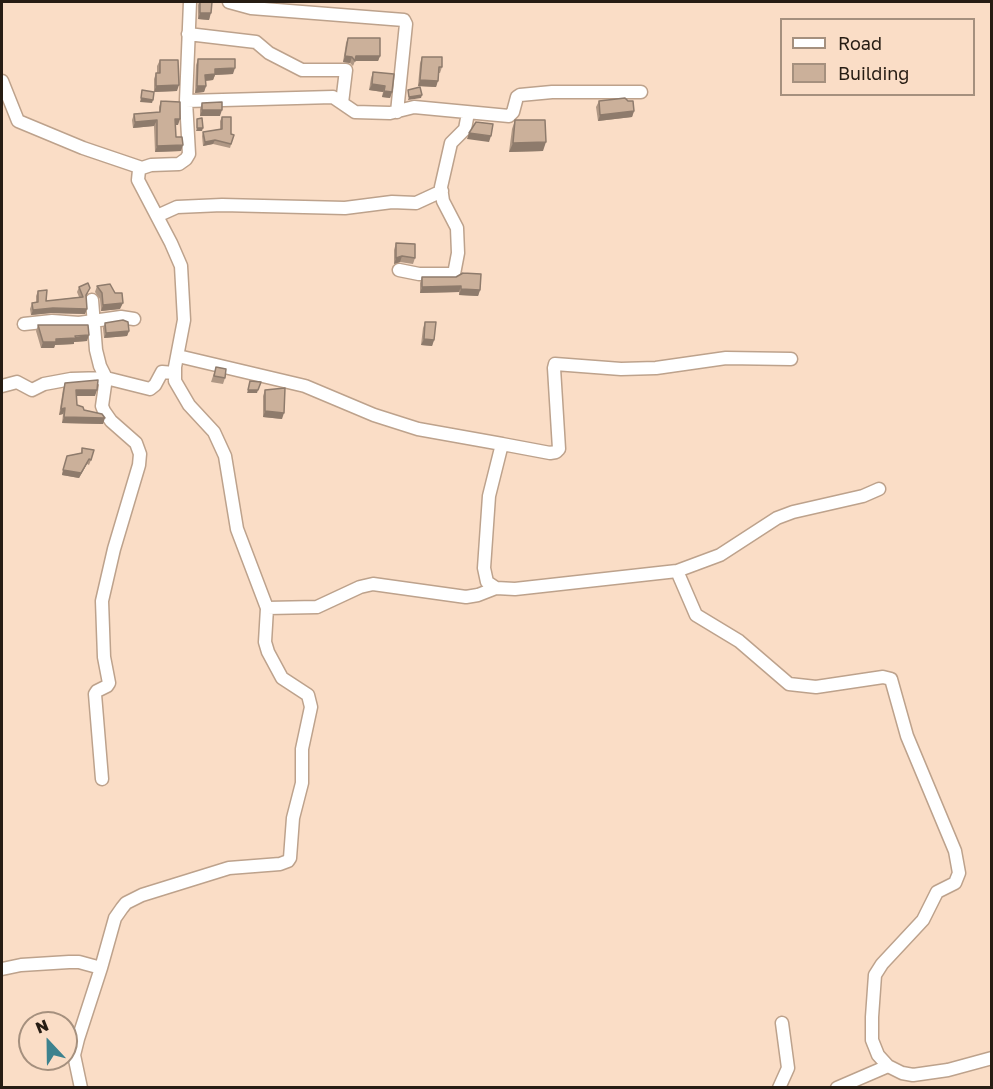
<!DOCTYPE html>
<html>
<head>
<meta charset="utf-8">
<style>
	body { margin:0 }
	#map { position:relative; width:993px; height:1089px; overflow:hidden; background:#faddc6; font-family:"Golos Text",sans-serif }
	canvas { display:block }
	.frame { position:absolute; inset:0; border:3px solid #261c13; pointer-events:none }
	.legend { position:absolute; left:780px; top:18px; width:195px; height:78px; box-sizing:border-box; background:#faddc6; border:2px solid #a5907e; margin:0; padding:8px 10px; list-style:none; font-size:18px; color:#261c13 }
	.legend li { display:flex; align-items:center; gap:12px; height:30px }
	.legend b { width:30px; border:2px solid #a5907e }
	.north { position:absolute; left:18px; top:1011px; width:60px; height:60px; box-sizing:border-box; background:#faddc6; border:2px solid #a5907e; border-radius:50%; rotate:338deg; font-size:16px; font-weight:700; line-height:24px; text-align:center; color:#261c13 }
	.north::after { content:''; display:block; margin:auto; width:21px; height:27px; background:#3d828e; clip-path:polygon(50% 0,100% 100%,50% 72%,0 100%) }
</style>
</head>
<body>
<div id="map">
<canvas width="993" height="1089"></canvas>
<div class="frame"></div>
<ul class="legend">
<li><b style="height:8px;background:#fff"></b>Road</li>
<li><b style="height:16px;background:#cbb09a"></b>Building</li>
</ul>
<div class="north">N</div>
</div>
<script>
const c = document.querySelector('canvas').getContext('2d');
c.lineJoin = 'round';
function poly(rows) {
  const path = new Path2D();
  for (const r of rows) {
    path.moveTo(r[0], r[1]);
    for (let i = 2; i < r.length; i += 2) path.lineTo(r[i], r[i + 1]);
  }
  return path;
}
function trace(path, color, width, dash) {
  c.strokeStyle = color;
  c.lineWidth = width;
  c.lineCap = dash ? 'butt' : 'round';
  c.setLineDash(dash || []);
  c.stroke(path);
}
function paint(path, color) {
  c.fillStyle = color;
  c.fill(path, 'evenodd');
}
const minor = poly([
	[229,2,251,8,404,20,406,24,397,112],
	[188,34,256,42,269,53,302,70,346,70,342,103],
	[2,81,18,121,83,148,142,168],
	[186,101,333,97,355,112,390,113,414,107,509,116,513,112,517,97,520,95,552,92,641,92],
	[157,216,177,207,222,205,345,208,392,202,416,203,442,191],
	[399,270,419,274,454,274,458,253,457,228,443,201,441,187,451,143,465,129,468,113],
	[92,300,96,350,100,366,106,378,102,406,104,411,111,421,136,443,140,454,139,465,114,549,102,601,104,657,109,683,107,686,97,691,95,694,102,779],
	[24,324,52,321,79,323,121,317,134,319],
	[178,356,305,386,374,415,418,429,502,444,489,496,484,568,487,582,496,588,515,589,677,571,696,615,739,641,789,684,816,687,883,677,891,679,907,736,955,851,959,873,955,883,937,892,923,920,882,964,875,975,872,1017,872,1040,878,1055,888,1066,902,1073,913,1075,948,1070,992,1058],
	[2,386,17,382,32,390,44,384,71,379,106,378,150,389,155,385,162,372,174,373],
	[502,444,550,453,556,452,559,449,554,368,555,364,621,369,656,368,726,358,791,359],
	[677,571,720,555,777,518,793,512,863,496,879,489],
	[267,608,317,607,360,587,373,584,466,597,478,595,496,588],
	[2,969,21,965,69,962,79,962,101,968],
	[81,1088,74,1055,78,1039,101,968,115,918,122,908,126,903,142,895,229,868,280,864,288,861,290,858,293,818,302,783,302,749,311,707,308,695,282,678,268,652,265,642,267,608,237,529,225,456,214,432,189,405,175,381,175,367,184,320,181,266,171,243,138,180,139,170,142,168,151,165,179,164,186,159,189,154,186,101,190,2],
	[779,1088,788,1068,782,1023],
	[837,1088,888,1066]
]);
const wall = poly([
	[199,2,212,2,209,20,198,19,198,5],
	[348,38,380,56,378,61,355,61,353,66,350,63,343,62,346,43],
	[422,57,442,67,440,73,439,73,436,87,418,86,420,63],
	[198,59,233,74,215,75,213,80,206,81,206,86,204,92,195,93,196,65],
	[160,60,177,91,154,92,154,79,156,73,157,73,157,66],
	[373,72,392,92,390,98,382,97,383,92,369,90,371,78],
	[161,101,178,125,176,125,176,137,181,151,155,152,154,126,133,128,132,120,134,114,159,112,159,107],
	[599,101,628,101,634,111,632,117,598,121,596,107],
	[202,103,220,116,200,116,200,109],
	[222,117,231,134,234,135,230,148,213,144,203,146,202,136,203,132,220,129,220,121],
	[515,120,543,151,509,152,512,129],
	[396,243,415,258,413,264,400,262,394,264,394,250],
	[422,277,480,290,478,296,459,295,459,292,420,293,420,283],
	[97,286,115,293,120,309,101,311,100,299,95,292],
	[79,287,88,293,86,297,85,314,51,313,31,315,30,309,32,303,36,302,36,296,38,291,46,301,79,297,77,292],
	[425,322,434,340,432,346,421,345,423,328],
	[105,323,129,331,127,336,104,338,103,328],
	[38,325,87,341,74,342,74,344,55,345,54,348,41,348,36,331],
	[216,367,225,378,223,384,211,382],
	[65,383,95,396,76,396,77,405,103,424,62,423,63,414,59,415,63,389],
	[265,390,282,419,263,417,263,396],
	[82,448,91,460,89,465,87,464,79,478,62,475,67,456,81,453]
]);
const shadedWall = poly([
	[200,13,211,13,209,20,198,19],
	[345,56,352,57,350,63,343,62],
	[356,56,380,56,378,61,354,61],
	[235,68,233,74,215,75,213,80,203,81,205,75,215,69],
	[420,80,438,81,436,87,418,86],
	[372,84,385,86,383,92,369,90],
	[179,85,177,91,154,92,156,86],
	[197,86,206,86,204,92,195,93],
	[384,91,392,92,390,98,382,97],
	[422,95,421,98,408,100,409,97],
	[141,98,153,100,152,103,140,102],
	[202,110,222,110,220,116,200,116],
	[634,111,632,117,598,121,600,115],
	[175,119,180,119,178,125,173,125],
	[157,120,154,126,133,128,135,122],
	[197,128,203,128,202,131,196,131],
	[469,133,491,136,489,142,467,139],
	[215,140,213,144,203,146,205,142],
	[546,142,543,151,509,152,513,143],
	[183,145,181,151,155,152,157,146],
	[402,256,400,262,394,264,396,258],
	[461,286,459,292,420,293,422,287],
	[461,289,480,290,478,296,459,295],
	[123,303,120,309,101,311,103,305],
	[53,308,87,309,85,314,51,313,31,315,33,310],
	[129,331,127,336,104,338,106,333],
	[89,335,87,341,74,342,74,344,55,345,54,348,41,348,43,342,56,339],
	[424,339,434,340,432,346,421,345],
	[76,390,97,390,95,396,74,396],
	[248,390,258,390,257,393,247,393],
	[65,408,63,414,59,415,61,409],
	[265,411,284,413,282,419,263,417],
	[64,417,105,418,103,424,62,423],
	[89,459,87,464,79,478,62,475,63,470]
]);
const building = poly([
	[200,2,212,2,211,13,200,13,200,2],
	[348,38,380,38,380,56,356,56,355,61,352,57,345,56,348,38],
	[422,57,442,57,442,67,439,67,438,81,420,80,422,57],
	[198,59,235,59,235,68,215,69,215,74,205,75,206,86,197,86,198,59],
	[160,60,178,60,179,85,156,86,156,73,160,73,160,60],
	[373,72,394,74,392,92,384,91,385,86,372,84,373,72],
	[420,87,422,95,409,97,408,90,420,87],
	[142,90,154,92,153,100,141,98,142,90],
	[625,98,628,101,633,101,634,111,600,115,599,101,625,98],
	[161,101,180,102,180,119,175,119,176,137,182,137,183,145,157,146,157,120,135,122,134,114,160,112,161,101],
	[222,102,222,110,202,110,202,103,222,102],
	[222,117,231,117,231,134,234,135,231,144,215,140,205,142,203,132,222,129,222,117],
	[202,118,203,128,197,128,197,119,202,118],
	[515,120,545,120,546,142,513,143,515,120],
	[476,122,493,124,491,136,469,133,476,122],
	[396,243,415,244,415,258,402,256,396,258,396,243],
	[463,273,481,274,480,290,461,289,461,286,422,287,422,277,456,277,463,273],
	[88,283,90,288,86,295,87,309,53,308,33,310,32,303,38,302,38,291,47,290,46,301,83,297,79,287,88,283],
	[110,284,115,293,122,293,123,303,103,305,102,293,97,286,110,284],
	[123,320,128,322,129,331,106,333,105,323,123,320],
	[425,322,436,322,434,340,424,339,425,322],
	[38,325,88,325,89,335,75,336,76,338,56,339,56,342,43,342,38,325],
	[216,367,226,369,225,378,214,376,216,367],
	[98,380,97,390,76,390,77,405,83,407,84,410,102,414,105,418,64,417,65,408,61,409,65,383,98,380],
	[250,381,261,382,258,390,248,390,250,381],
	[285,388,284,413,265,411,265,390,285,388],
	[82,448,94,450,91,460,89,459,81,473,63,470,67,456,82,453,82,448]
]);
trace(minor, '#bda28c', 15);
trace(minor, '#fff', 12);
paint(wall, '#af9784');
paint(shadedWall, '#8e7b6c');
paint(building, '#cbb09a');
trace(building, '#8e7b6c', 1.5);
</script>
</body>
</html>
